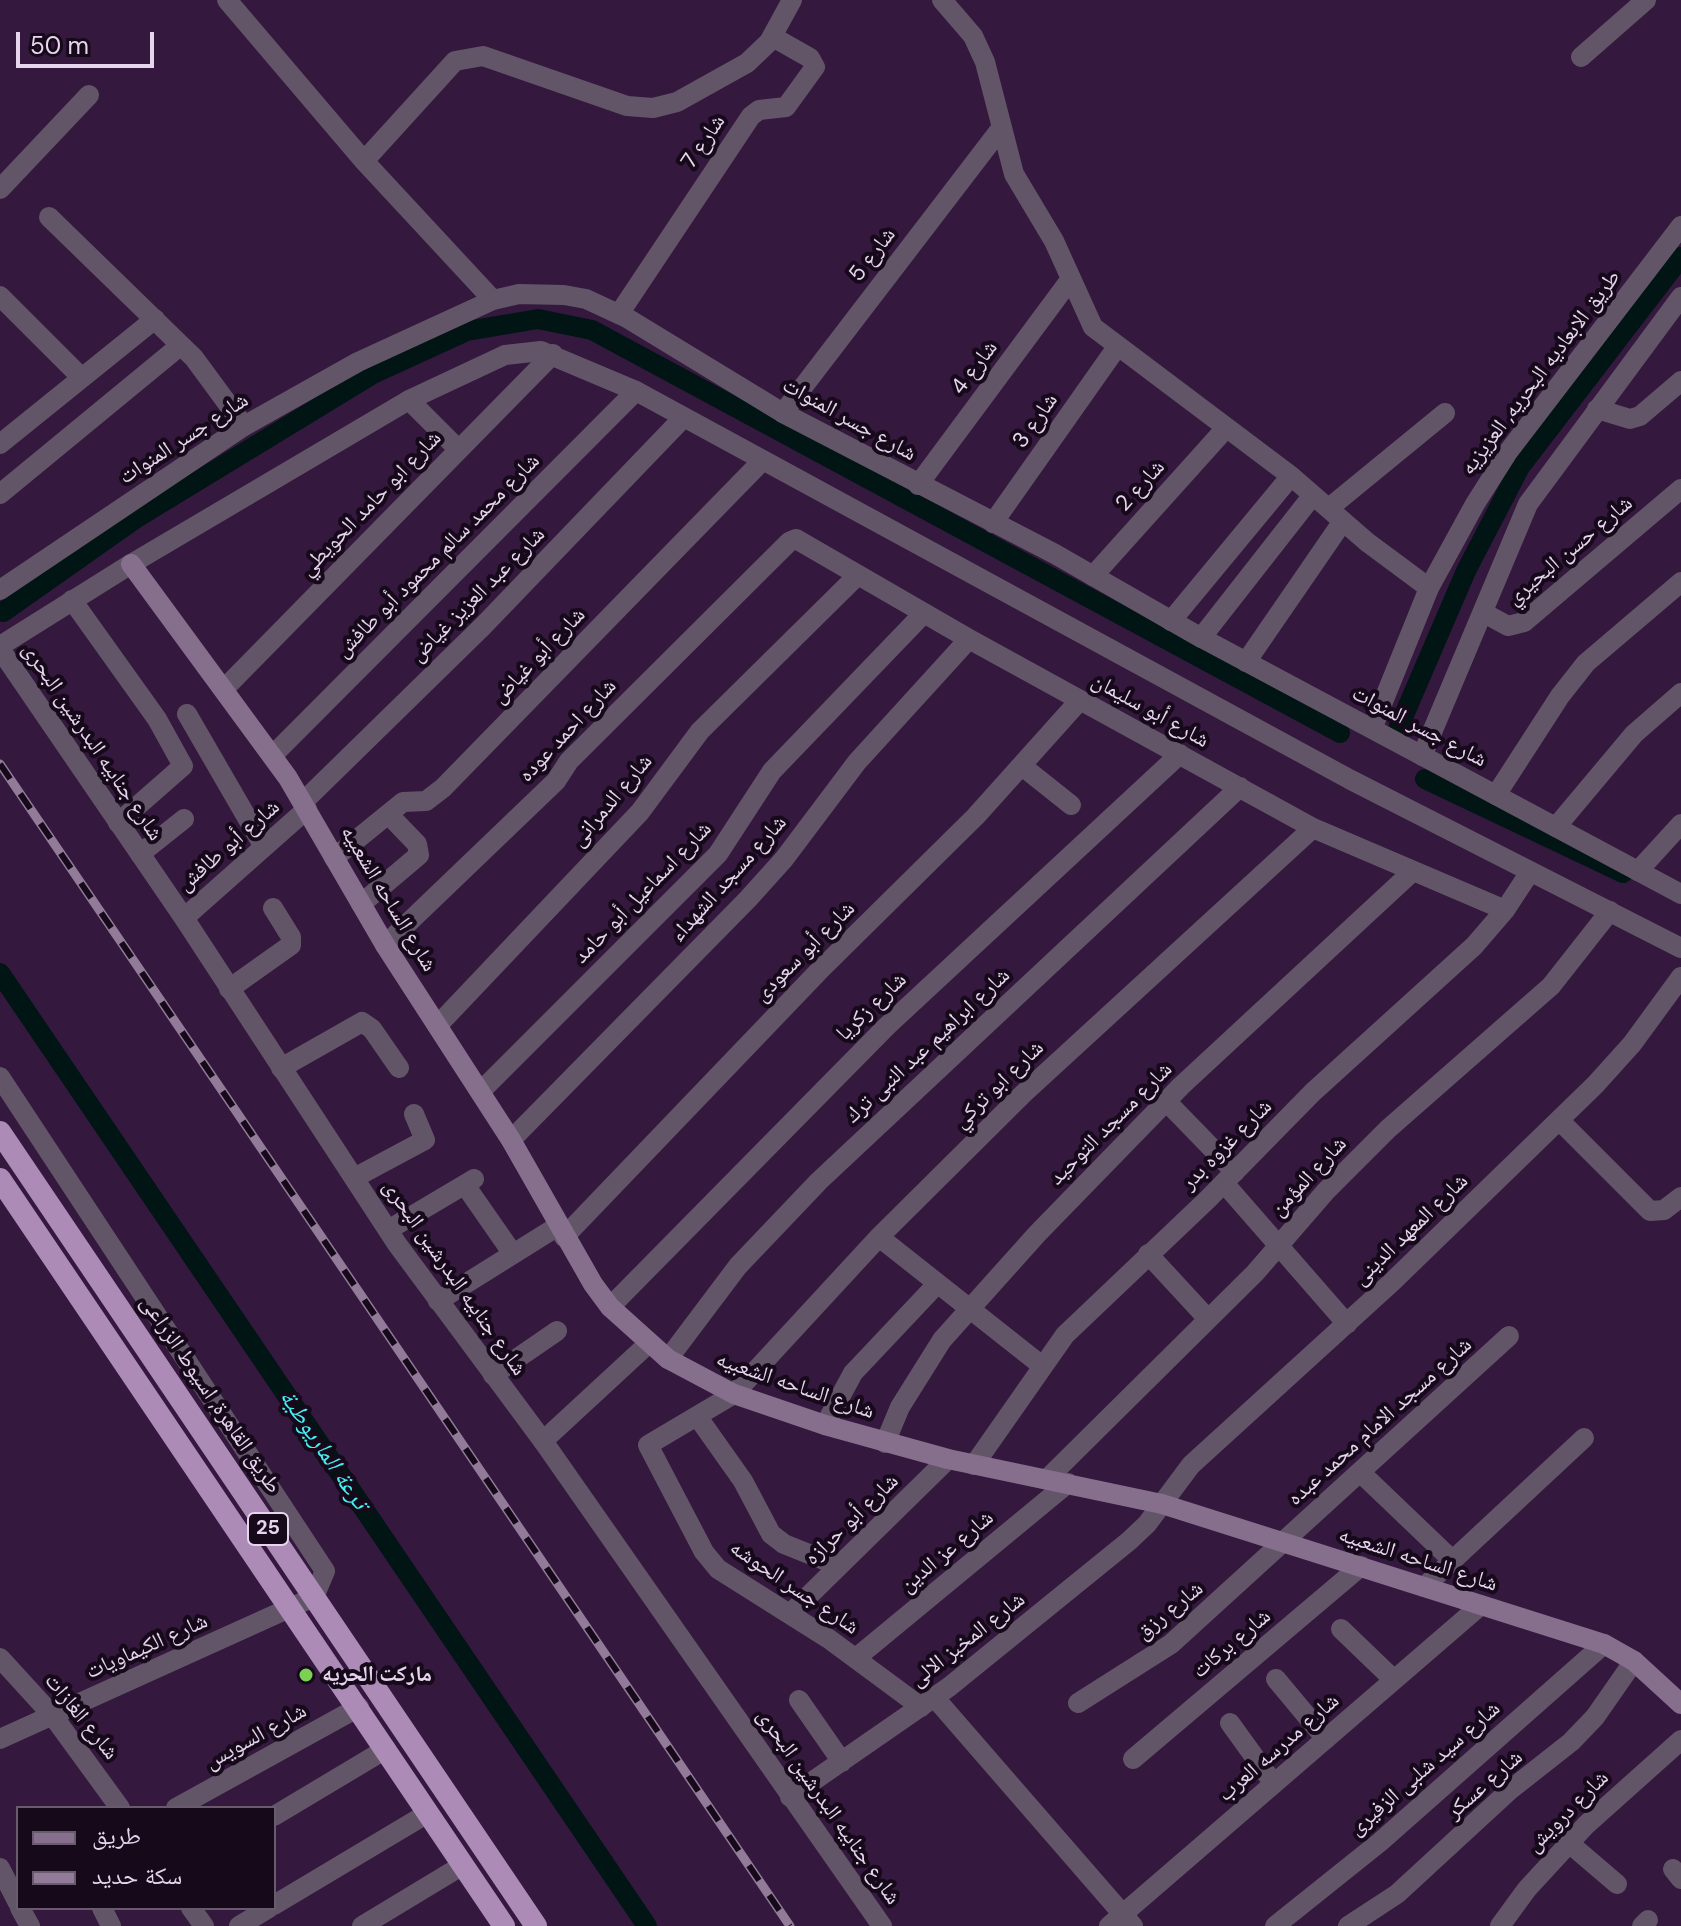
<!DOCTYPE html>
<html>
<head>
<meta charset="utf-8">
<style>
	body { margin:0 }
	#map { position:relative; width:1681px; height:1926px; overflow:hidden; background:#34183e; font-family:"DM Sans","Noto Naskh Arabic",sans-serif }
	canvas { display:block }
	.legend { position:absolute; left:16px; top:1806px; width:260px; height:104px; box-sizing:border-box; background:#16091a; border:2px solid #695b6e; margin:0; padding:10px 14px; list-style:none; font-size:24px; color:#e6d5ed }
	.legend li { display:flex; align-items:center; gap:16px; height:40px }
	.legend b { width:40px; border:2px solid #695b6e }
	.scale { position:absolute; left:16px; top:32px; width:138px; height:36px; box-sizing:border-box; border:4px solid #e6d5ed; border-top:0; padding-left:10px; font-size:24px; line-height:28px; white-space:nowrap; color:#e6d5ed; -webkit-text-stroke:6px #16091a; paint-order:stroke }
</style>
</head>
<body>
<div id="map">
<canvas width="1681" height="1926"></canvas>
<ul class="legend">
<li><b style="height:10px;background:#856f8d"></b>طريق</li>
<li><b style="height:10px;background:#917b99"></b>سكة حديد</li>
</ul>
<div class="scale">50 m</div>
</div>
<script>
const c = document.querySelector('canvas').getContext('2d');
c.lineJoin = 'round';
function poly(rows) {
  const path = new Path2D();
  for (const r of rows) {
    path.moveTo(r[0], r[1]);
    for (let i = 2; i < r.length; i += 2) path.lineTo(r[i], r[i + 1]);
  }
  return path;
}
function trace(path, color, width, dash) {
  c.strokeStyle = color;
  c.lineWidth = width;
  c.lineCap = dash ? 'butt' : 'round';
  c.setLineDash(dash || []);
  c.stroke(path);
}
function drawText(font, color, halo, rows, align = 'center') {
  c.font = font + ' "DM Sans","Noto Naskh Arabic",sans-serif';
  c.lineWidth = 8;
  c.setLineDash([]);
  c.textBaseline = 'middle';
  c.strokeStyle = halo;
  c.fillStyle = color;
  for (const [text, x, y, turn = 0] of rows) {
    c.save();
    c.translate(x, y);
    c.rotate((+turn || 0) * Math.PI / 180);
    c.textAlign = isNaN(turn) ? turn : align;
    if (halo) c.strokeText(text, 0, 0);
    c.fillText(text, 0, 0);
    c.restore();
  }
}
const canal = poly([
	[3,612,135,519,373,374,467,331,538,319,592,330,1340,733],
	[1398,729,1466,571,1520,467,1681,257],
	[1425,779,1623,873],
	[0,973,647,1926]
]);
const minor = poly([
	[227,0,364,161,493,300],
	[942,0,973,36,985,62,1014,174,1054,241,1093,327,1291,476,1367,542,1429,588],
	[1581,57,1646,0],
	[364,161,455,61,483,56,627,106,653,108,677,102,747,63,769,42,792,0],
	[0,189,89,95],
	[49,217,194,358,244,426],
	[0,296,82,378],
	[619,314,751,116,759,110,786,107,815,67,810,58,773,37],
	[409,400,458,449],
	[1597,409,1630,419,1640,416,1681,381],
	[783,413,1002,127],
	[0,444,155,319],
	[918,485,1070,280],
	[0,494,181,345],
	[1329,508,1445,413],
	[993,523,1117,347],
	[1093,576,1226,428],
	[72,600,157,719,183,766,118,823],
	[1484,613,1508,626,1524,622,1681,489],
	[1171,621,1291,476],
	[1201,638,1313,495],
	[1246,662,1343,521],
	[224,689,553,354],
	[187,714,264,847],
	[273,755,636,391],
	[1022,766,1071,805],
	[1496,795,1560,696,1586,663,1681,582],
	[303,802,483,626,683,418],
	[1556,827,1634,734,1681,693],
	[140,854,184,819],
	[334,858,403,802,426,801,443,788,762,461],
	[1638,871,1681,824],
	[361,904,419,855,417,844,388,814],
	[184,918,307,809],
	[385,945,556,781,569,761,789,542,796,539,969,639,1313,828,1505,910],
	[229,989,291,945,291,937,273,908],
	[438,1025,640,812,700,731,858,575],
	[281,1068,362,1022,372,1029,399,1068],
	[0,1077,325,1571,314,1597,0,1739],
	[481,1091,718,854,772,771,924,613],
	[1166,1101,1235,1172],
	[1559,1120,1650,1211,1664,1210,1681,1197],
	[511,1140,748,899,784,859,857,762,969,639],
	[354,1178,425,1140,414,1114],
	[1224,1183,1347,1324],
	[465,1185,513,1254],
	[388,1230,474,1179],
	[564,1237,818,972,976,816,1080,700],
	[879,1237,1041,1365],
	[1148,1254,1208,1319],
	[438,1301,558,1226],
	[610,1307,887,1026,1180,754],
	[668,1359,738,1266,819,1181,1240,787],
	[493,1375,557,1331],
	[697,1416,743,1481,771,1534,784,1544,839,1566],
	[825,1425,853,1373,937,1284],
	[543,1441,648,1344],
	[885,1443,900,1407,942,1340,1037,1234,1181,1086,1412,872],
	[974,1465,1065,1335,1207,1200,1313,1092,1474,946,1505,910,1530,872],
	[1361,1473,1452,1560],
	[1047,1479,1255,1273,1326,1191,1388,1129,1551,986,1610,911],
	[1424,1587,1584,1438],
	[790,1614,948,1459],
	[1341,1629,1394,1680],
	[0,1658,53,1716,120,1808],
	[856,1658,1068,1483],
	[1276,1679,1326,1739],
	[935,1698,1133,1926],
	[799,1700,842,1762],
	[1078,1703,1171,1644,1509,1336],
	[921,1707,829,1639,718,1569,704,1552,648,1445,734,1394,879,1237,1024,1093,1313,828],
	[1230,1723,1274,1784],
	[1133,1759,1361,1566],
	[790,1797,949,1687,1129,1541,1147,1524,1191,1465,1393,1281,1595,1085,1632,1044,1681,977],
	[176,1808,359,1707],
	[274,1816,386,1749],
	[1569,1843,1617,1884],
	[0,1868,18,1903],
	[1673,1869,1681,1879],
	[274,1905,428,1813],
	[20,1908,30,1926],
	[102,1908,111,1926],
	[191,1908,204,1926],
	[239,1926,269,1908],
	[362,1926,463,1865],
	[1109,1926,1481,1605],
	[1275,1926,1380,1842,1604,1644],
	[1348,1926,1397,1894,1510,1790,1571,1742,1595,1717,1634,1661],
	[1500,1926,1527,1889,1586,1825,1681,1740],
	[1642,1926,1648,1920]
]);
const tertiary = poly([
	[0,590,244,426,358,362,493,300,519,294,564,295,586,299,627,318,783,413,1055,554,1198,636,1681,894],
	[0,646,131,564,409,400,505,355,541,351,636,391,1351,780,1681,948],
	[0,649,184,918,397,1244,543,1441,882,1926],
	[1372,729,1429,588,1475,504,1508,452,1681,226],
	[1422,756,1528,504,1681,297]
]);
const secondary = poly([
	[131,564,288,778,385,945,511,1140,593,1284,610,1307,668,1359,734,1394,825,1425,948,1459,1162,1504,1604,1644,1634,1661,1681,1704]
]);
const trunk = poly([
	[0,1132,536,1926],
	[0,1179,504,1926]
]);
const rail = poly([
	[0,764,790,1926]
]);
const markers = [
	[306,1675,8,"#7cd154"]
];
const shields = [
	[268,1529,40]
];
const shieldNames = [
	["25",268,1529]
];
const streetNames = [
	["شارع 7",704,142,-56],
	["شارع 5",873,255,-53],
	["شارع 4",975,368,-53],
	["طريق الابعاديه البحريه, العزيزيه",1541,373,-53],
	["شارع جسر المنوات",849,420,29],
	["شارع 3",1036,421,-55],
	["شارع جسر المنوات",184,439,-33],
	["شارع 2",1141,486,-48],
	["شارع ابو حامد الحويطي",371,504,-46],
	["شارع حسن البحيري",1570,551,-40],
	["شارع محمد سالم محمود أبو طافش",438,556,-45],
	["شارع عبد العزيز غياض",478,595,-45],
	["شارع أبو غياض",539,656,-46],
	["شارع أبو سليمان",1150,711,29],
	["شارع جسر المنوات",1419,727,28],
	["شارع احمد عوده",568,731,-47],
	["شارع جنابيه البدرشين البحرى",92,742,56],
	["شارع الدمرانى",612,801,-50],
	["شارع أبو طافش",229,846,-41],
	["شارع مسجد الشهداء",729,879,-48],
	["شارع اسماعيل أبو حامد",643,893,-46],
	["شارع الساحه الشعبيه",388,899,59],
	["شارع أبو سعودى",805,952,-45],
	["شارع زكريا",872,1007,-44],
	["شارع ابراهيم عبد النبى ترك",928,1046,-43],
	["شارع ابو تركي",999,1085,-44],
	["شارع مسجد التوحيد",1111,1124,-45],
	["شارع غزوه بدر",1227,1145,-45],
	["شارع المؤمن",1309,1177,-47],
	["شارع المعهد الدينى",1411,1230,-44],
	["شارع جنابيه البدرشين البحرى",454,1278,55],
	["شارع الساحه الشعبيه",795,1386,19],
	["طريق القاهرة, اسيوط الزراعى",210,1395,56],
	["شارع مسجد الامام محمد عبده",1380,1422,-42],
	["شارع أبو حرازه",852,1520,-44],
	["شارع عز الدين",947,1552,-40],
	["شارع الساحه الشعبيه",1418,1560,18],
	["شارع جسر الحوشه",794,1588,34],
	["شارع رزق",1170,1611,-39],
	["شارع المخبز الالى",968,1640,-38],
	["شارع بركات",1232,1644,-40],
	["شارع الكيماويات",147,1647,-24],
	["شارع الغازات",81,1717,51],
	["شارع السويس",256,1737,-29],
	["شارع مدرسه العرب",1279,1748,-41],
	["شارع سيد شلبى الزفيرى",1425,1769,-41],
	["شارع عسكر",1485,1785,-41],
	["شارع جنابيه البدرشين البحرى",828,1807,55],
	["شارع درويش",1568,1812,-45]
];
const poiNames = [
	["ماركت الحريه",322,1675]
];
const waterNames = [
	["ترعة الماريوطية",323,1450,56]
];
trace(canal, '#011515', 20);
trace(minor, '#635568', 20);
trace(tertiary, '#635568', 20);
trace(secondary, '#856f8d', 20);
trace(trunk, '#ac8cb7', 22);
trace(rail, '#917b99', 9);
trace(rail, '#16091a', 6, [18]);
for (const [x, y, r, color] of markers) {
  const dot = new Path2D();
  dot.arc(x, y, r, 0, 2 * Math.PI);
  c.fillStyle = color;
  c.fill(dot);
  trace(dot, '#16091a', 3);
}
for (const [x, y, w] of shields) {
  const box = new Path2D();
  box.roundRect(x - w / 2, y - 16, w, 32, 6);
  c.fillStyle = '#16091a';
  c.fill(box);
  trace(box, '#e6d5ed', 2);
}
drawText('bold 20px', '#e6d5ed', null, shieldNames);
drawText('22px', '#e6d5ed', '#16091a', streetNames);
drawText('bold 22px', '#e6d5ed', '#16091a', poiNames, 'left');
drawText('italic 24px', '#45f1f4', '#16091a', waterNames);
</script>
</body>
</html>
